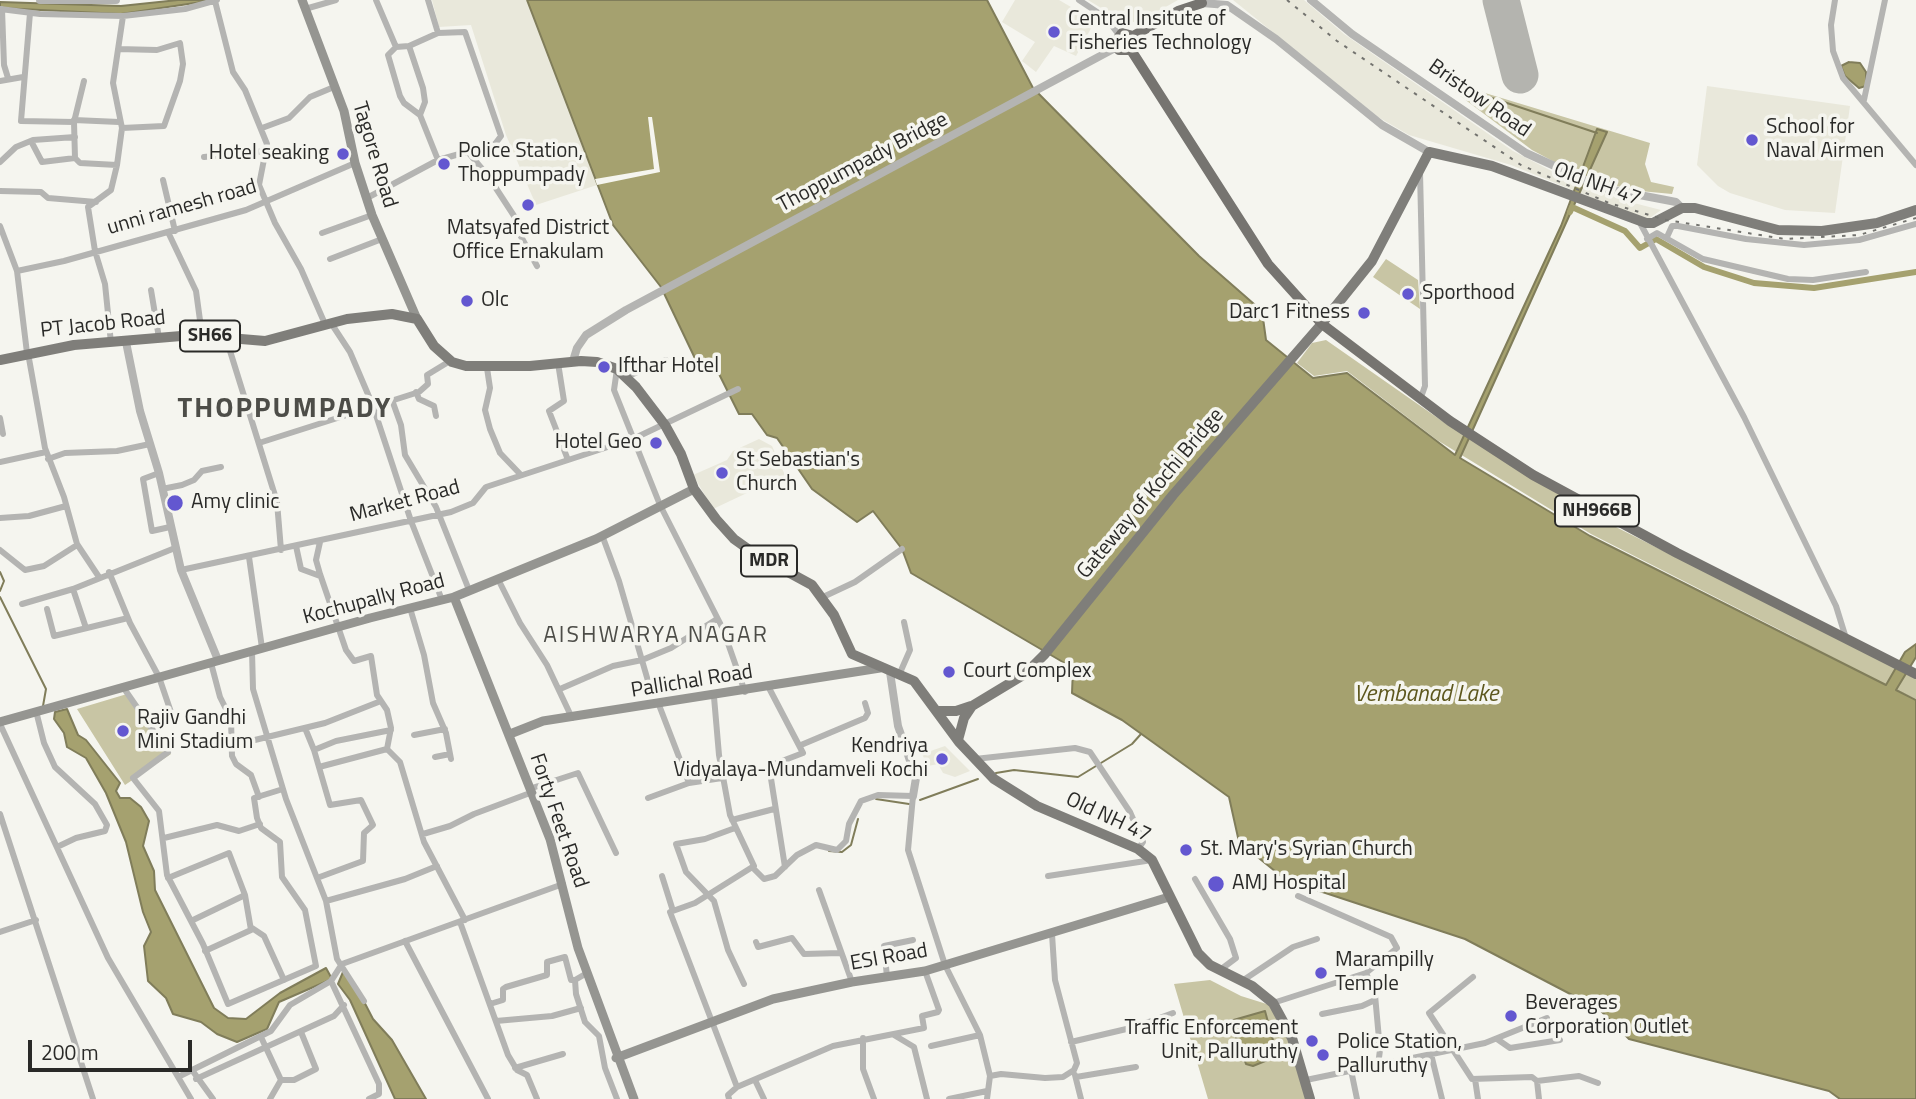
<!DOCTYPE html>
<html>
<head>
<meta charset="utf-8">
<style>
	body { margin:0 }
	#map { position:relative; width:1916px; height:1099px; overflow:hidden; background:#f5f5ef; font-family:"Titillium Web",sans-serif }
	canvas { display:block }
	.scale { position:absolute; left:28px; top:1040px; width:164px; height:32px; box-sizing:border-box; border:4px solid #2a2a28; border-top:0; padding-left:9px; font-size:21px; line-height:24px; white-space:nowrap; color:#2a2a28; -webkit-text-stroke:5px #f5f5ef; paint-order:stroke }
</style>
</head>
<body>
<div id="map">
<canvas width="1916" height="1099"></canvas>
<div class="scale">200 m</div>
</div>
<script>
const c = document.querySelector('canvas').getContext('2d');
c.lineJoin = 'round';
function paint(path, color) {
  c.fillStyle = color;
  c.fill(path, 'evenodd');
}
function poly(rows) {
  const path = new Path2D();
  for (const r of rows) {
    path.moveTo(r[0], r[1]);
    for (let i = 2; i < r.length; i += 2) path.lineTo(r[i], r[i + 1]);
  }
  return path;
}
function trace(path, color, width, dash) {
  c.strokeStyle = color;
  c.lineWidth = width;
  c.lineCap = dash ? 'butt' : 'round';
  c.setLineDash(dash || []);
  c.stroke(path);
}
function drawText(font, color, halo, rows, align = 'center') {
  c.font = font + ' "Titillium Web",sans-serif';
  c.lineWidth = 7;
  c.setLineDash([]);
  c.textBaseline = 'middle';
  c.strokeStyle = halo;
  c.fillStyle = color;
  for (const [text, x, y, turn = 0] of rows) {
    c.save();
    c.translate(x, y);
    c.rotate((+turn || 0) * Math.PI / 180);
    c.textAlign = isNaN(turn) ? turn : align;
    if (halo) c.strokeText(text, 0, 0);
    c.fillText(text, 0, 0);
    c.restore();
  }
}
const built = poly([
	[432,0,527,0,597,185,536,205,506,135,471,25,439,27],
	[1015,0,1059,0,1095,21,1076,56,1054,46,1036,72,1022,61,1035,42,1002,22],
	[1088,0,1178,0,1139,22,1124,22],
	[1233,0,1304,0,1344,34,1513,151,1571,181,1626,201,1661,210,1647,220,1511,165,1409,135,1378,117],
	[1707,86,1850,106,1835,213,1785,210,1730,193,1718,186,1697,165],
	[759,439,772,446,785,475,713,509,693,475,727,460,733,451],
	[945,746,970,771,955,777,943,773,938,764,928,766,922,754]
]);
const green = poly([
	[1455,79,1485,93,1650,143,1645,164,1651,182,1674,187,1672,194,1630,190,1575,173,1532,150,1455,92],
	[1386,259,1418,280,1420,309,1373,277],
	[1326,340,1442,421,1600,519,1916,678,1916,699,1818,652,1796,638,1591,534,1437,440,1347,371,1314,376,1297,363,1312,343],
	[127,694,171,754,125,785,77,709],
	[1210,980,1241,996,1273,1006,1282,1022,1311,1099,1208,1099,1174,984]
]);
const water = poly([
	[178,0,215,0,121,14,0,8,0,2,121,6,178,0],
	[527,0,987,0,1033,88,1199,256,1262,311,1266,340,1313,378,1347,373,1455,455,1561,226,1597,129,1607,132,1460,458,1590,536,1886,685,1905,652,1916,644,1916,657,1896,690,1916,700,1916,1099,1840,1099,1829,1091,1629,1039,1599,1009,1465,939,1286,880,1239,842,1229,797,1122,720,1072,693,1073,668,911,573,902,549,873,511,857,522,812,489,777,438,767,435,752,414,739,414,717,370,701,371,661,287,613,225,527,0],
	[1849,62,1860,63,1866,72,1866,86,1859,88,1845,76,1841,66,1849,62],
	[67,709,78,735,86,740,120,783,116,791,120,798,130,798,141,807,149,821,143,846,154,871,155,890,214,1008,228,1018,246,1019,280,993,326,968,332,979,279,1002,267,1029,237,1042,217,1034,201,1022,173,1014,166,998,148,981,144,946,151,932,143,912,126,842,106,793,86,758,67,747,64,733,54,719,55,712,67,709],
	[343,972,357,988,373,1019,392,1040,426,1099,395,1099,350,1000,338,984,343,972],
	[1265,1011,1274,1044,1274,1053,1270,1059,1253,1066,1246,1064,1230,1021,1265,1011]
]);
const pier = poly([
	[648,117,652,117,660,172,597,185,595,179,654,169]
]);
const stream = poly([
	[1462,88,1597,133],
	[0,572,4,581,0,591],
	[0,597,46,689,43,706],
	[996,773,1014,770,1078,777,1132,744,1141,734],
	[876,799,909,804],
	[920,800,978,779],
	[829,851,842,852,851,845,858,819]
]);
const canal = poly([
	[1570,212,1572,207,1625,231,1640,248,1656,239,1704,267,1754,283,1814,288,1916,272]
]);
const runway = poly([
	[1501,0,1520,75]
]);
const minor = poly([
	[428,0,438,33],
	[1079,0,1106,18,1119,35],
	[1835,0,1831,25,1833,51,1843,78,1916,165],
	[215,1,233,72,245,90,267,144,259,185,275,223,301,269,325,324],
	[0,9,40,14,123,16,185,9,217,0],
	[2,9,4,65,8,78],
	[305,9,336,0],
	[30,13,21,121,74,122],
	[409,46,423,88,425,102,420,115,438,160],
	[396,47,388,55,400,96,404,103,420,115],
	[118,49,157,50,180,43,183,64,180,81,164,126,122,128],
	[0,81,23,77],
	[84,81,74,122,75,158,80,163,117,165],
	[1864,100,1885,0],
	[74,120,119,122],
	[262,128,289,118,310,97,334,87],
	[31,141,42,162,75,158],
	[468,152,488,176,518,222,518,231,537,266],
	[204,157,264,151],
	[0,162,16,147,33,140,75,137],
	[163,180,175,231],
	[240,186,259,185],
	[0,191,41,192,48,198,96,202],
	[367,198,438,160,495,144,501,136,465,32,438,33,409,46,396,47,376,0],
	[1639,221,1744,417,1836,606,1845,635],
	[0,226,17,271,27,353],
	[168,232,196,291,202,335],
	[322,233,372,215],
	[1667,237,1672,226,1678,226,1746,239,1804,245,1859,240,1916,224],
	[1647,239,1657,233,1703,259,1788,279,1813,280,1866,272],
	[330,259,382,239],
	[17,271,64,261,246,210,355,163],
	[151,290,159,338],
	[331,323,350,352,373,406,411,521,442,600],
	[226,338,277,502,281,550],
	[111,343,105,284,95,251,88,207,111,190,117,165,122,128,113,83,123,16],
	[28,353,45,448,64,497,77,544,99,577],
	[558,363,564,401,549,411,568,460],
	[487,368,490,388,485,410,490,429,500,453,521,475],
	[617,369,614,390,660,505,723,629,745,692],
	[626,377,666,360],
	[416,392,419,399,434,406,436,416],
	[392,400,401,425,405,455,436,507,469,590],
	[1420,400,1425,386,1420,172],
	[0,418,3,434],
	[259,443,419,392,428,384,427,375,450,361],
	[48,459,65,453,117,451,150,444],
	[0,462,46,452],
	[159,473,143,479,152,531,170,527],
	[162,489,182,485,194,480,202,471,221,467],
	[0,518,29,516,66,506],
	[602,535,619,581,648,681],
	[320,542,316,560,320,574,346,650,354,661,371,656,377,695,387,710,391,728,387,749,400,762,424,842,465,920],
	[296,546,301,569,320,576],
	[0,550,25,570,44,566,77,545],
	[249,557,262,648],
	[181,570,451,512,473,503,486,487,635,438,738,389],
	[109,572,130,623,159,677,174,721],
	[498,579,520,623,547,665,572,718],
	[73,589,86,628],
	[823,597,855,582,902,549],
	[22,604,73,589,175,548],
	[410,608,424,655,433,703,446,733,451,759],
	[47,609,54,636,128,618],
	[252,651,253,689,286,799,326,901,337,959,364,1001],
	[211,663,220,697,231,719,232,756,236,764,251,775,259,797],
	[899,675,910,650,904,622],
	[123,687,168,752,133,778,159,811,167,875,203,944,228,1004,316,966,305,910,282,877,280,842,261,828,257,818,254,798,283,789],
	[769,688,803,753,769,766,785,867],
	[560,689,613,666,642,660,671,648,717,619],
	[714,697,719,755,730,815,754,866,695,903,670,912,737,1087,728,1095,729,1099],
	[659,705,689,783],
	[36,711,44,743,55,767,95,804,107,825,105,831,76,838,57,847],
	[0,724,108,958,191,1099],
	[305,728,314,750,336,741,391,730],
	[414,735,445,729],
	[801,745,865,718,868,713,865,703],
	[230,746,325,723,381,701],
	[314,750,330,805,361,800,373,825,364,833,363,861,317,878],
	[435,757,450,754],
	[975,759,1075,748,1090,752,1130,812,1143,842,1138,849],
	[319,767,387,749],
	[529,789,578,773,616,853],
	[648,798,689,783,722,778],
	[0,814,93,1099],
	[732,820,774,809],
	[735,828,705,839,676,844,686,872,714,901,728,950,744,984],
	[423,834,450,826,474,814,530,793],
	[164,838,217,825,239,831,260,824],
	[752,867,764,879,775,876,797,855,816,845,837,850,846,841,849,824,861,801,878,795,913,796,908,850,945,965,980,1035,990,1076,987,1099],
	[662,876,673,911],
	[1048,876,1152,860],
	[168,878,229,853,245,895,191,921],
	[1195,879,1230,939,1236,958,1220,970],
	[819,890,852,982],
	[1298,896,1391,937,1397,948,1366,973],
	[326,901,405,879,437,866],
	[460,922,508,1055,517,1070,527,1075,537,1099],
	[252,928,264,936,284,980],
	[0,932,36,920],
	[405,941,488,1099],
	[756,942,758,947,792,938,804,954,840,953],
	[205,951,251,930,245,895],
	[587,973,575,980,576,994,585,1022,599,1036,605,1068,617,1099],
	[887,977,884,946,913,940],
	[1473,977,1429,1013,1472,1079,1532,1077,1537,1081,1539,1099],
	[331,981,379,1084,379,1094,369,1099],
	[1242,981,1293,947,1317,939],
	[1273,1003,1366,973,1375,995,1380,1050,1378,1065],
	[490,1004,503,1000,503,989,506,987,547,975,547,962,565,957,571,980,575,980],
	[1322,1014,1362,1006,1375,1000],
	[496,1021,552,1016,581,1008],
	[894,1035,914,1047,927,1099],
	[261,1037,281,1080,270,1099],
	[863,1038,863,1069,874,1099],
	[1497,1039,1510,1048,1560,1040],
	[1071,1042,1135,1027,1173,1013],
	[931,1046,980,1035],
	[1431,1054,1442,1099],
	[515,1068,563,1054],
	[192,1070,213,1099],
	[1351,1070,1357,1099],
	[1075,1075,1081,1099],
	[990,1076,1001,1074,1045,1078,1063,1077,1074,1070,1077,1063,1055,980,1052,934],
	[178,1077,271,1031,290,1005,331,981,342,964,563,884],
	[1076,1077,1136,1067],
	[196,1079,334,1016,344,1005],
	[1475,1079,1478,1099],
	[281,1080,294,1080,316,1069,301,1032],
	[755,1080,764,1099],
	[1306,1080,1485,1043,1547,1018],
	[1537,1081,1579,1076,1598,1083],
	[737,1087,833,1046,924,1028,922,1016,938,1012,939,1010,925,971],
	[949,1099,987,1091]
]);
const tertiary = poly([
	[40,0,116,0],
	[1311,0,1352,34,1526,153,1603,188,1676,202,1682,208],
	[1202,3,1227,5,1276,39,1382,125,1429,152],
	[126,342,140,411,159,473,181,570,218,660],
	[573,361,577,348,586,335,626,310,1117,47],
	[890,672,898,726,916,778,913,796]
]);
const secondary = poly([
	[302,0,344,111,355,163,372,215,417,319],
	[454,597,550,839,578,948,634,1099],
	[0,722,370,618,454,597,596,539,694,489],
	[510,734,543,721,880,668],
	[616,1058,773,999,852,982,925,971,1169,897]
]);
const primary = poly([
	[0,360,74,345,193,335,265,341,347,319,392,314,417,319,434,346,452,362,466,366,530,366,581,361,597,362,617,369,636,387,665,425,681,454,694,489,716,519,734,539,755,554,812,585,834,615,852,654,914,681,959,742,994,779,1037,806,1138,849,1152,860,1198,953,1210,965,1252,986,1273,1003,1292,1038,1310,1099],
	[938,711,956,711,971,706],
	[958,740,964,718,972,706,1025,674,1044,655,1173,495,1319,327,1372,261,1429,152,1492,166,1646,223,1653,223,1682,208,1695,208,1778,230,1822,231,1877,223,1916,210]
]);
const trunk = poly([
	[1133,36,1178,11,1202,3],
	[1131,50,1268,264,1322,324,1450,421,1533,475,1677,553,1916,674],
	[1131,50,1119,50,1116,41,1122,33,1133,36]
]);
const rail = poly([
	[1287,0,1337,41,1521,165,1609,203,1666,220,1785,239,1859,235,1916,218]
]);
const markers = [
	[1054,32,7,"#6357d0"],
	[1752,140,7,"#6357d0"],
	[343,154,7,"#6357d0"],
	[444,164,7,"#6357d0"],
	[528,205,7,"#6357d0"],
	[1408,294,7,"#6357d0"],
	[467,301,7,"#6357d0"],
	[1364,313,7,"#6357d0"],
	[604,367,7,"#6357d0"],
	[656,443,7,"#6357d0"],
	[722,473,7,"#6357d0"],
	[175,503,9,"#6357d0"],
	[949,672,7,"#6357d0"],
	[123,731,7,"#6357d0"],
	[942,759,7,"#6357d0"],
	[1186,850,7,"#6357d0"],
	[1216,884,9,"#6357d0"],
	[1321,973,7,"#6357d0"],
	[1511,1016,7,"#6357d0"],
	[1312,1041,7,"#6357d0"],
	[1323,1055,7,"#6357d0"]
];
const shields = [
	[210,336,60],
	[1597,511,84],
	[769,561,56]
];
const shieldNames = [
	["SH66",210,336],
	["NH966B",1597,511],
	["MDR",769,561]
];
const poiNames = [
	["Central Insitute of",1068,20],
	["Fisheries Technology",1068,44],
	["School for",1766,128],
	["Naval Airmen",1766,152],
	["Police Station,",458,152],
	["Thoppumpady",458,176],
	["Hotel seaking",329,154,"right"],
	["Matsyafed District",528,229,"center"],
	["Office Ernakulam",528,253,"center"],
	["Sporthood",1422,294],
	["Olc",481,301],
	["Darc1 Fitness",1350,313,"right"],
	["Ifthar Hotel",618,367],
	["Hotel Geo",642,443,"right"],
	["St Sebastian's",736,461],
	["Church",736,485],
	["Amy clinic",191,503],
	["Court Complex",963,672],
	["Rajiv Gandhi",137,719],
	["Mini Stadium",137,743],
	["Kendriya",928,747,"right"],
	["Vidyalaya-Mundamveli Kochi",928,771,"right"],
	["St. Mary's Syrian Church",1200,850],
	["AMJ Hospital",1232,884],
	["Marampilly",1335,961],
	["Temple",1335,985],
	["Beverages",1525,1004],
	["Corporation Outlet",1525,1028],
	["Traffic Enforcement",1298,1029,"right"],
	["Unit, Palluruthy",1298,1053,"right"],
	["Police Station,",1337,1043],
	["Palluruthy",1337,1067]
];
const streetNames = [
	["Bristow Road",1479,99,35],
	["Tagore Road",374,155,73],
	["Thoppumpady Bridge",863,163,-28],
	["Old NH 47",1597,185,20],
	["unni ramesh road",182,208,-16],
	["PT Jacob Road",103,325,-6],
	["Gateway of Kochi Bridge",1151,494,-50],
	["Market Road",405,502,-15],
	["Kochupally Road",374,600,-15],
	["Pallichal Road",692,682,-9],
	["Old NH 47",1108,818,25],
	["Forty Feet Road",558,821,71],
	["ESI Road",889,958,-10]
];
const neighbourhoodNames = [
	["AISHWARYA NAGAR",656,636]
];
const waterNames = [
	["Vembanad Lake",1426,695]
];
const districtNames = [
	["THOPPUMPADY",285,410]
];
paint(built, '#e9e8db');
paint(green, '#c8c5a4');
paint(water, '#a5a16f');
trace(water, '#807d5a', 2);
paint(pier, '#f5f5ef');
trace(stream, '#807d5a', 2);
trace(canal, '#a5a16f', 6);
trace(runway, '#b4b4af', 37);
trace(minor, '#b4b4b2', 6);
trace(tertiary, '#b4b4b2', 8);
trace(secondary, '#959591', 9);
trace(primary, '#7f7e7a', 10);
trace(trunk, '#767470', 10);
trace(rail, '#73736f', 2, [3.5, 7]);
for (const [x, y, r, color] of markers) {
  const dot = new Path2D();
  dot.arc(x, y, r, 0, 2 * Math.PI);
  c.fillStyle = color;
  c.fill(dot);
  trace(dot, '#f5f5ef', 2.5);
}
for (const [x, y, w] of shields) {
  const box = new Path2D();
  box.roundRect(x - w / 2, y - 15.5, w, 31, 5);
  c.fillStyle = '#f5f5ef';
  c.fill(box);
  trace(box, '#2a2a28', 2);
}
drawText('bold 19px', '#2a2a28', null, shieldNames);
drawText('21px', '#2a2a28', '#f5f5ef', poiNames, 'left');
drawText('21px', '#2a2a28', '#f5f5ef', streetNames);
c.letterSpacing = '2px';
drawText('23px', '#4d4d48', '#f5f5ef', neighbourhoodNames);
c.letterSpacing = '0px';
drawText('italic 23px', '#5d571d', '#f5f5ef', waterNames);
c.letterSpacing = '2px';
drawText('bold 28px', '#4d4d48', '#f5f5ef', districtNames);
c.letterSpacing = '0px';
</script>
</body>
</html>
